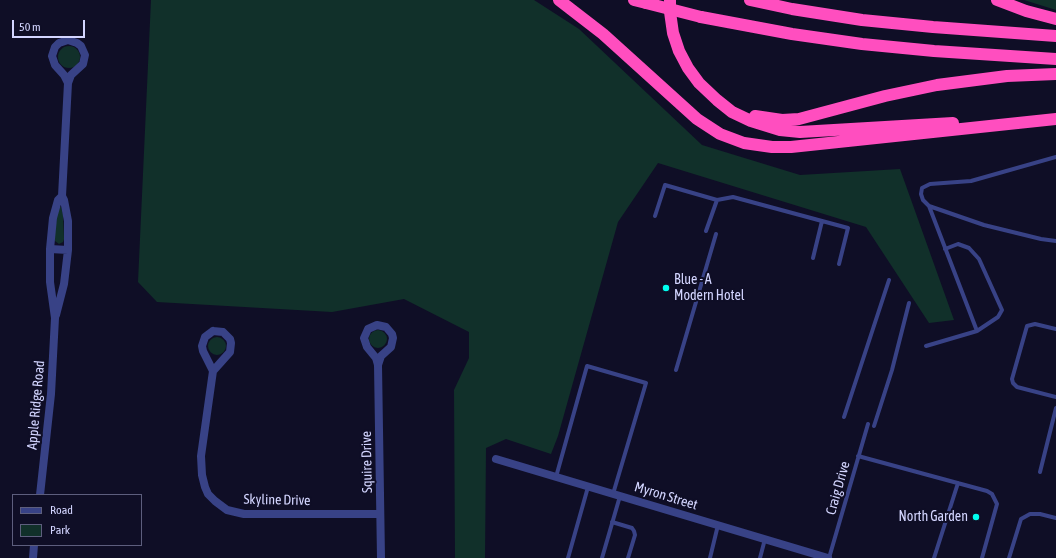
<!DOCTYPE html>
<html>
<head>
<meta charset="utf-8">
<style>
	body { margin:0 }
	#map { position:relative; width:1056px; height:558px; overflow:hidden; background:#0f0e26; font-family:"Asap Condensed",sans-serif }
	canvas { display:block }
	.legend { position:absolute; left:12px; top:494px; width:130px; height:52px; box-sizing:border-box; background:#0f0e26; border:1px solid #5d5e7d; margin:0; padding:5px 7px; list-style:none; font-size:12px; color:#d3d5ff }
	.legend li { display:flex; align-items:center; gap:8px; height:20px }
	.legend b { width:20px; border:1px solid #5d5e7d }
	.scale { position:absolute; left:12px; top:20px; width:73px; height:18px; box-sizing:border-box; border:2px solid #d3d5ff; border-top:0; padding-left:5px; font-size:12px; line-height:14px; white-space:nowrap; color:#d3d5ff; -webkit-text-stroke:3px #0f0e26; paint-order:stroke }
</style>
</head>
<body>
<div id="map">
<canvas width="1056" height="558"></canvas>
<ul class="legend">
<li><b style="height:5px;background:#384286"></b>Road</li>
<li><b style="height:11px;background:#11302a"></b>Park</li>
</ul>
<div class="scale">50 m</div>
</div>
<script>
const c = document.querySelector('canvas').getContext('2d');
c.lineJoin = 'round';
function paint(path, color) {
  c.fillStyle = color;
  c.fill(path, 'evenodd');
}
function poly(rows) {
  const path = new Path2D();
  for (const r of rows) {
    if (r.length === 3) {
      path.moveTo(r[0] + r[2], r[1]);
      path.arc(r[0], r[1], r[2], 0, 2 * Math.PI);
      continue;
    }
    path.moveTo(r[0], r[1]);
    for (let i = 2; i < r.length; i += 2) path.lineTo(r[i], r[i + 1]);
  }
  return path;
}
function trace(path, color, width, dash) {
  c.strokeStyle = color;
  c.lineWidth = width;
  c.lineCap = dash ? 'butt' : 'round';
  c.setLineDash(dash || []);
  c.stroke(path);
}
function drawText(font, color, halo, rows, align = 'center') {
  c.font = font + ' "Asap Condensed",sans-serif';
  c.lineWidth = 4;
  c.setLineDash([]);
  c.textBaseline = 'middle';
  c.strokeStyle = halo;
  c.fillStyle = color;
  for (const [text, x, y, turn = 0] of rows) {
    c.save();
    c.translate(x, y);
    c.rotate((+turn || 0) * Math.PI / 180);
    c.textAlign = isNaN(turn) ? turn : align;
    if (halo) c.strokeText(text, 0, 0);
    c.fillText(text, 0, 0);
    c.restore();
  }
}
const green = poly([
	[151,0,534,0,579,29,702,145,800,175,900,169,954,320,929,323,866,227,658,163,618,222,558,436,551,454,506,439,486,448,485,558,455,558,454,390,469,358,469,332,404,299,332,312,157,302,138,282],
	[1024,0,1056,0,1056,10],
	[69,57,11],
	[60,207,61,207,63,215,64,239,63,242,59,244,55,241,55,231,58,208],
	[378,339,9],
	[217,346,9]
]);
const service = poly([
	[1056,157,971,181,930,184,922,188,921,194,923,200,929,206,984,225,1041,239,1056,241],
	[717,200,733,197,848,228,839,264],
	[655,216,665,185,717,200,706,231],
	[945,249,958,244,969,248,979,259,1002,310,998,317,977,331],
	[813,258,822,221],
	[1056,329,1035,324,1027,326,1012,379,1013,383,1017,387,1056,397],
	[926,346,977,331,929,206],
	[676,370,716,234],
	[844,417,889,280],
	[874,426,892,370,909,303],
	[858,456,987,491,992,494,997,504,982,558],
	[1040,472,1056,408],
	[556,477,587,366,646,383,613,494],
	[612,522,632,528,634,531,635,535,628,558],
	[568,558,588,487],
	[602,558,620,496],
	[710,558,718,525],
	[760,558,765,539],
	[829,558,868,424],
	[934,558,958,483],
	[1009,558,1021,519,1030,514,1040,514,1056,518]
]);
const minor = poly([
	[68,40,77,43,81,46,85,55,83,64,71,75,68,83,64,75,55,65,52,56,55,47,59,43,68,40],
	[50,249,68,250],
	[56,315,64,284,68,250,68,221,64,200,62,196,68,83],
	[213,331,223,332,230,339,231,343,230,352,213,371,203,351,202,346,205,337,213,331],
	[378,365,381,356,391,347,393,338,392,334,386,327,377,325,368,329,364,338,367,347,376,358,378,365,381,558],
	[213,371,201,456,202,475,205,487,208,494,215,501,227,510,244,514,380,514],
	[496,459,828,558],
	[40,495,51,394,55,318,50,282,50,249,53,218,58,200,62,196],
	[33,558,34,545]
]);
const motorway = poly([
	[559,0,603,34,697,119,720,134,744,143,772,147,791,147,1056,119],
	[634,0,646,3],
	[670,0,670,12,673,33,679,51,688,68,699,83,717,100,732,112,751,121,780,130,800,132,953,123],
	[750,0,792,9,862,20,933,27,1056,36],
	[997,0,1026,11,1056,19],
	[701,17,792,34,862,44,934,51,1056,59],
	[755,116,782,120,799,119,885,96,937,85,1007,76,1056,74]
]);
const motorwayBridge = poly([
	[646,3,701,17]
]);
const markers = [
	[666,288,4,"#00feef"],
	[976,517,4,"#00feef"]
];
const poiNames = [
	["Blue - A",674,280],
	["Modern Hotel",674,296],
	["North Garden",968,517,"right"]
];
const streetNames = [
	["Apple Ridge Road",36,405,-85],
	["Squire Drive",367,462,-91],
	["Craig Drive",838,488,-74],
	["Myron Street",666,496,17],
	["Skyline Drive",277,500,1]
];
paint(green, '#11302a');
trace(service, '#384286', 4);
trace(minor, '#384286', 8);
trace(motorway, '#ff4ebf', 12);
trace(motorwayBridge, '#ff4ebf', 12);
for (const [x, y, r, color] of markers) {
  const dot = new Path2D();
  dot.arc(x, y, r, 0, 2 * Math.PI);
  c.fillStyle = color;
  c.fill(dot);
  trace(dot, '#0f0e26', 1.5);
}
drawText('14px', '#d3d5ff', '#0f0e26', poiNames, 'left');
drawText('14px', '#d3d5ff', '#0f0e26', streetNames);
</script>
</body>
</html>
